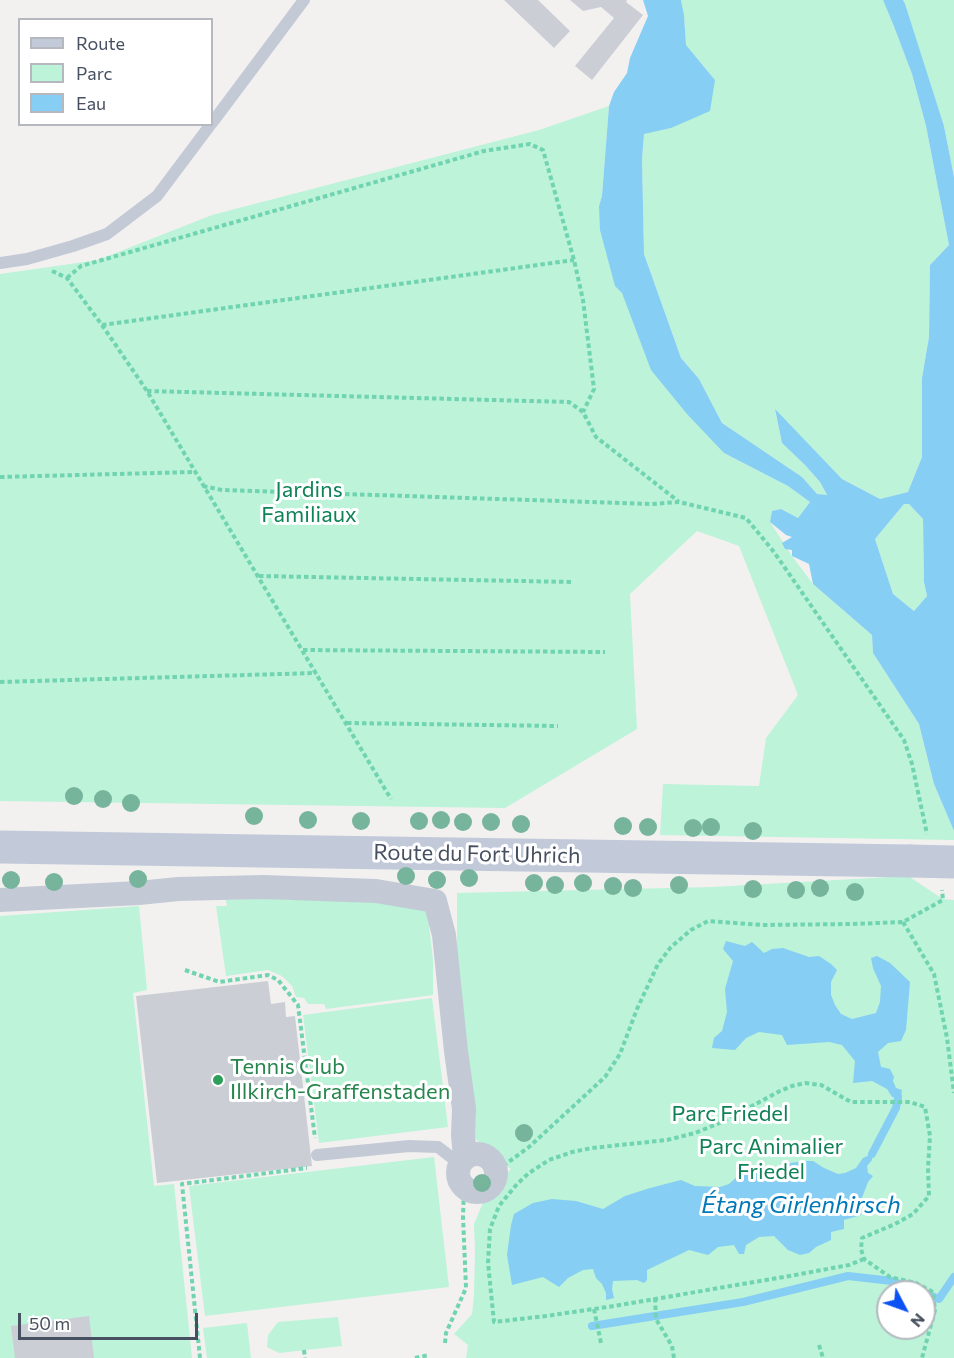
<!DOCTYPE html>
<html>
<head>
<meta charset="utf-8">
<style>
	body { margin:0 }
	#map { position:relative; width:954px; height:1358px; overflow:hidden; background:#f3f1f0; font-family:Commissioner,sans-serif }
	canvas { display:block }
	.legend { position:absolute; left:18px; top:18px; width:195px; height:108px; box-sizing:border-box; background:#fff; border:2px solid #b5b9bf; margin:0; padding:8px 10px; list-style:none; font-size:18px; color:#475060 }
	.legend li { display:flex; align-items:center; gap:12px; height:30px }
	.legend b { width:30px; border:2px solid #b5b9bf }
	.north { position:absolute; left:876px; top:1280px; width:60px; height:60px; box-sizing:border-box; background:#fff; border:2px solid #b5b9bf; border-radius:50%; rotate:131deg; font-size:16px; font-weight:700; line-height:24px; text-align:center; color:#475060 }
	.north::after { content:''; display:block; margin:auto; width:21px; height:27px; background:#0b51f3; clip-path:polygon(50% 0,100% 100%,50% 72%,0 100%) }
	.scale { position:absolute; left:18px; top:1313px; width:180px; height:27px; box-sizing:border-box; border:3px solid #475060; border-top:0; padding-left:8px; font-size:18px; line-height:21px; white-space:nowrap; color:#475060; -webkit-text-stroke:4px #fff; paint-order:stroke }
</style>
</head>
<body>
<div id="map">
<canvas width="954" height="1358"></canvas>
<ul class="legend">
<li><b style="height:8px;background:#c2cada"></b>Route</li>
<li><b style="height:16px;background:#bcf3d9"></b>Parc</li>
<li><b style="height:16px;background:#86cef3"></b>Eau</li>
</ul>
<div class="north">N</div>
<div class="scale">50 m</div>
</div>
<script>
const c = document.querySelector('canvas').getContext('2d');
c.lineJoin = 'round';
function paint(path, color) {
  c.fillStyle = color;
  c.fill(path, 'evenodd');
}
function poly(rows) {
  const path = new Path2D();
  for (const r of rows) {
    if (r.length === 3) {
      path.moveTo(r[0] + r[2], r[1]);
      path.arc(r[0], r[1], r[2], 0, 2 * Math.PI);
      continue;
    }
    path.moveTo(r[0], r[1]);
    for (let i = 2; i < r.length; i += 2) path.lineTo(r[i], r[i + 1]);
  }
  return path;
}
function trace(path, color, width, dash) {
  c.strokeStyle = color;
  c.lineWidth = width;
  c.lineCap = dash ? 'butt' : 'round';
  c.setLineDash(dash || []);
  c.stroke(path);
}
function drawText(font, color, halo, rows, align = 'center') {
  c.font = font + ' Commissioner,sans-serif';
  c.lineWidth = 6;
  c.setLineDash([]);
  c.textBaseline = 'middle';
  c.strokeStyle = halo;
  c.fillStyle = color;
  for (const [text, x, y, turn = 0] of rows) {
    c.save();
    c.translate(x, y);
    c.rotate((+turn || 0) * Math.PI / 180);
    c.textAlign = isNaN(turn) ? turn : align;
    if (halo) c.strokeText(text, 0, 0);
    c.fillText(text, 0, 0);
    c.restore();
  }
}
const green = poly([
	[681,0,883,0,893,24,912,74,926,126,949,245,930,265,929,337,922,378,922,457,908,492,880,499,842,479,775,410,782,443,805,465,820,482,827,496,817,494,802,477,722,423,699,379,681,358,644,254,642,159,644,133,671,128,715,80,686,45,684,15],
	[903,0,954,0,954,177,944,126],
	[609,106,602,196,599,206,615,285,622,293,724,453,788,486,810,502,798,518,781,509,772,511,770,522,792,556,813,584,872,635,873,653,919,724,934,784,954,831,954,840,660,835,663,784,759,786,766,738,798,695,739,546,697,531,630,594,637,729,505,808,0,801,0,274,98,260,212,215,539,130],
	[904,504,909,504,923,519,924,582,927,596,914,611,893,594,875,539],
	[908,876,943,899,954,900,954,1358,466,1358,468,1345,454,1334,472,1314,474,1295,475,1250,474,1224,485,1198,511,1169,484,1151,472,1133,457,1007,457,893,712,887],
	[888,1292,924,1292,924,1328,888,1328],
	[269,898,375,899,427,908,433,960,433,995,326,1009,324,1004,308,1004,304,998,296,997,292,986,282,976,268,970,226,976,216,906,227,906,226,900],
	[139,906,147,990,133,993,154,1186,174,1184,192,1358,0,1358,0,916],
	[432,998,448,1127,319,1143,303,1015],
	[434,1157,449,1287,205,1316,189,1186],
	[338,1317,342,1346,279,1353,267,1347,268,1335,278,1322],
	[247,1323,251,1358,207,1358,203,1328]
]);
const water = poly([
	[643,0,681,0,684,15,686,45,715,80,710,111,671,128,644,134,642,159,644,254,681,358,699,379,722,423,802,477,817,494,827,495,820,482,805,465,782,443,775,409,842,479,880,499,908,492,922,457,922,378,929,337,930,265,949,245,926,126,912,74,893,24,883,0,903,0,905,4,944,126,954,177,954,831,934,784,919,724,873,653,872,635,813,584,809,564,792,556,792,550,785,549,782,543,792,537,786,535,770,522,772,511,781,509,798,518,810,502,788,486,724,453,687,414,651,370,622,293,615,286,600,230,599,206,602,196,609,106,614,92,627,73,630,58,648,16],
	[904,504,909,504,923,519,924,582,927,596,914,611,893,594,875,539],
	[726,941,745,946,752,942,764,953,772,949,783,948,809,957,819,956,831,964,837,970,831,982,831,995,835,1005,841,1014,852,1019,876,1013,880,1002,881,986,873,968,871,958,877,956,890,963,910,982,906,1030,901,1041,888,1043,878,1052,881,1067,890,1069,894,1077,893,1081,896,1088,902,1090,901,1097,892,1097,887,1089,872,1081,853,1083,855,1061,842,1045,829,1042,787,1045,782,1035,759,1032,746,1038,735,1050,712,1048,714,1038,722,1031,727,1012,725,989,733,961,723,949],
	[872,1154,872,1160,867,1166,868,1173,873,1176,868,1182,860,1203,863,1210,861,1215,844,1220,844,1229,831,1232,831,1240,816,1247,809,1253,800,1255,788,1250,774,1236,759,1237,746,1245,744,1254,739,1254,734,1245,718,1247,708,1255,689,1250,647,1270,647,1280,644,1283,637,1280,613,1281,612,1289,614,1298,606,1300,606,1293,602,1284,596,1278,593,1269,583,1270,568,1278,559,1287,543,1277,512,1285,507,1255,511,1225,514,1214,533,1203,552,1199,576,1201,603,1209,625,1196,650,1188,681,1180,695,1186,720,1187,729,1184,739,1175,745,1172,773,1174,791,1163,804,1161,813,1161,824,1168,838,1174,845,1173,856,1168,863,1158]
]);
const stream = poly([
	[872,1154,896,1108,898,1097],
	[924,1293,939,1299,954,1277],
	[592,1326,743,1302,848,1276,892,1281,921,1292]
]);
const building = poly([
	[504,0,538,0,570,31,554,48],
	[570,0,627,0,626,2,643,15,592,80,575,66,614,18,601,7,583,11],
	[268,981,271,1004,285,1002,286,1017,295,1016,312,1166,157,1183,136,996],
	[89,1316,94,1358,15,1358,11,1326]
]);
const path = poly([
	[52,271,67,278,102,325,147,391,391,799],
	[67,278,81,266,484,151,530,144,543,150,574,260,583,300,594,389,583,412],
	[102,325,574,260],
	[147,391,569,402,583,412,596,437,678,501],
	[0,477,194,472],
	[203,486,222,490,652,504,679,502,746,518,774,552,904,740,912,764,927,834],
	[259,576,573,582],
	[303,650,605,652],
	[0,682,316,673],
	[347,723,558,726],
	[903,922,934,974,947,1038,954,1093],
	[185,970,219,982,268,975,278,980,298,1005,315,1138],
	[496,1168,503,1166,529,1147,605,1077,620,1054,637,1009,658,964,671,947,691,930,708,921,762,925,853,924,903,922,943,900,942,890],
	[864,1259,849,1265,795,1275,614,1306,546,1316,494,1322,488,1263,490,1229,499,1206,517,1184,529,1173,549,1160,572,1152,592,1148,667,1140,695,1133,722,1122,780,1091,792,1086,805,1083,821,1085,851,1102,910,1102,925,1107,930,1136,928,1168,929,1196,913,1214,895,1224,862,1238,861,1249,864,1259,890,1277,916,1283,933,1292,935,1310,922,1358],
	[655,1298,656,1319,672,1346,674,1358],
	[594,1309,601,1343],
	[445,1343,446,1333,466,1288,463,1217,464,1187],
	[819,1345,823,1358],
	[304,1350,305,1358],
	[200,1358,182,1184,307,1168],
	[415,1358,429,1355]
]);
const service = poly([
	[212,123,304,0],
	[0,263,27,259,73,246,107,234,157,196,211,124],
	[317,1155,409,1146,438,1147,460,1164]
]);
const minor = poly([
	[0,900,139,893,178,889,263,887,376,891,435,901,444,935,456,1051,464,1109,463,1135,465,1158],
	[477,1173,19]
]);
const secondary = poly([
	[0,847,910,861]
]);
const secondaryBridge = poly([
	[910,861,954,862]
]);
const trees = [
	[74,796],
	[103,799],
	[131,803],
	[254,816],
	[308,820],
	[441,820],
	[361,821],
	[419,821],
	[463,822],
	[491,822],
	[521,824],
	[623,826],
	[648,827],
	[711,827],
	[693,828],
	[753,831],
	[406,876],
	[469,878],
	[138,879],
	[11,880],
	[437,880],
	[54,882],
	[534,883],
	[583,883],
	[555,885],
	[679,885],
	[613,886],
	[633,888],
	[820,888],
	[753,889],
	[796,890],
	[855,892],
	[524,1133],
	[482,1183]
];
const markers = [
	[218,1080,6,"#2e9e5b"]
];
const parkNames = [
	["Jardins",309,490],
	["Familiaux",309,515],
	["Parc Friedel",730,1114],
	["Parc Animalier",771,1147],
	["Friedel",771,1172]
];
const streetNames = [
	["Route du Fort Uhrich",477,854,1]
];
const leisureNames = [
	["Tennis Club",230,1067],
	["Illkirch-Graffenstaden",230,1092]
];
const waterNames = [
	["Étang Girlenhirsch",801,1205]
];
paint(green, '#bcf3d9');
paint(water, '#86cef3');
trace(stream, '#86cef3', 8);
paint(building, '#ccced6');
trace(path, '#71d4b1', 4, [4.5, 3]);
trace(service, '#c3cad6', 12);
trace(minor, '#c3cad6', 24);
trace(secondary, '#c2cada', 33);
trace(secondaryBridge, '#c2cada', 33);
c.fillStyle = '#76b49c';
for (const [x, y] of trees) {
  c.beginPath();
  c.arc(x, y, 9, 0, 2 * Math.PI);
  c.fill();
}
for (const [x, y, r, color] of markers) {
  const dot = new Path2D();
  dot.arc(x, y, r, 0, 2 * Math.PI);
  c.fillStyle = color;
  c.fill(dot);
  trace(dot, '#fff', 2);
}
drawText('22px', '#108258', '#fff', parkNames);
drawText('22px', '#475060', '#fff', streetNames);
drawText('22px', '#27864d', '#fff', leisureNames, 'left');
drawText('italic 24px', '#0179b8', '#fff', waterNames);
</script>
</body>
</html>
